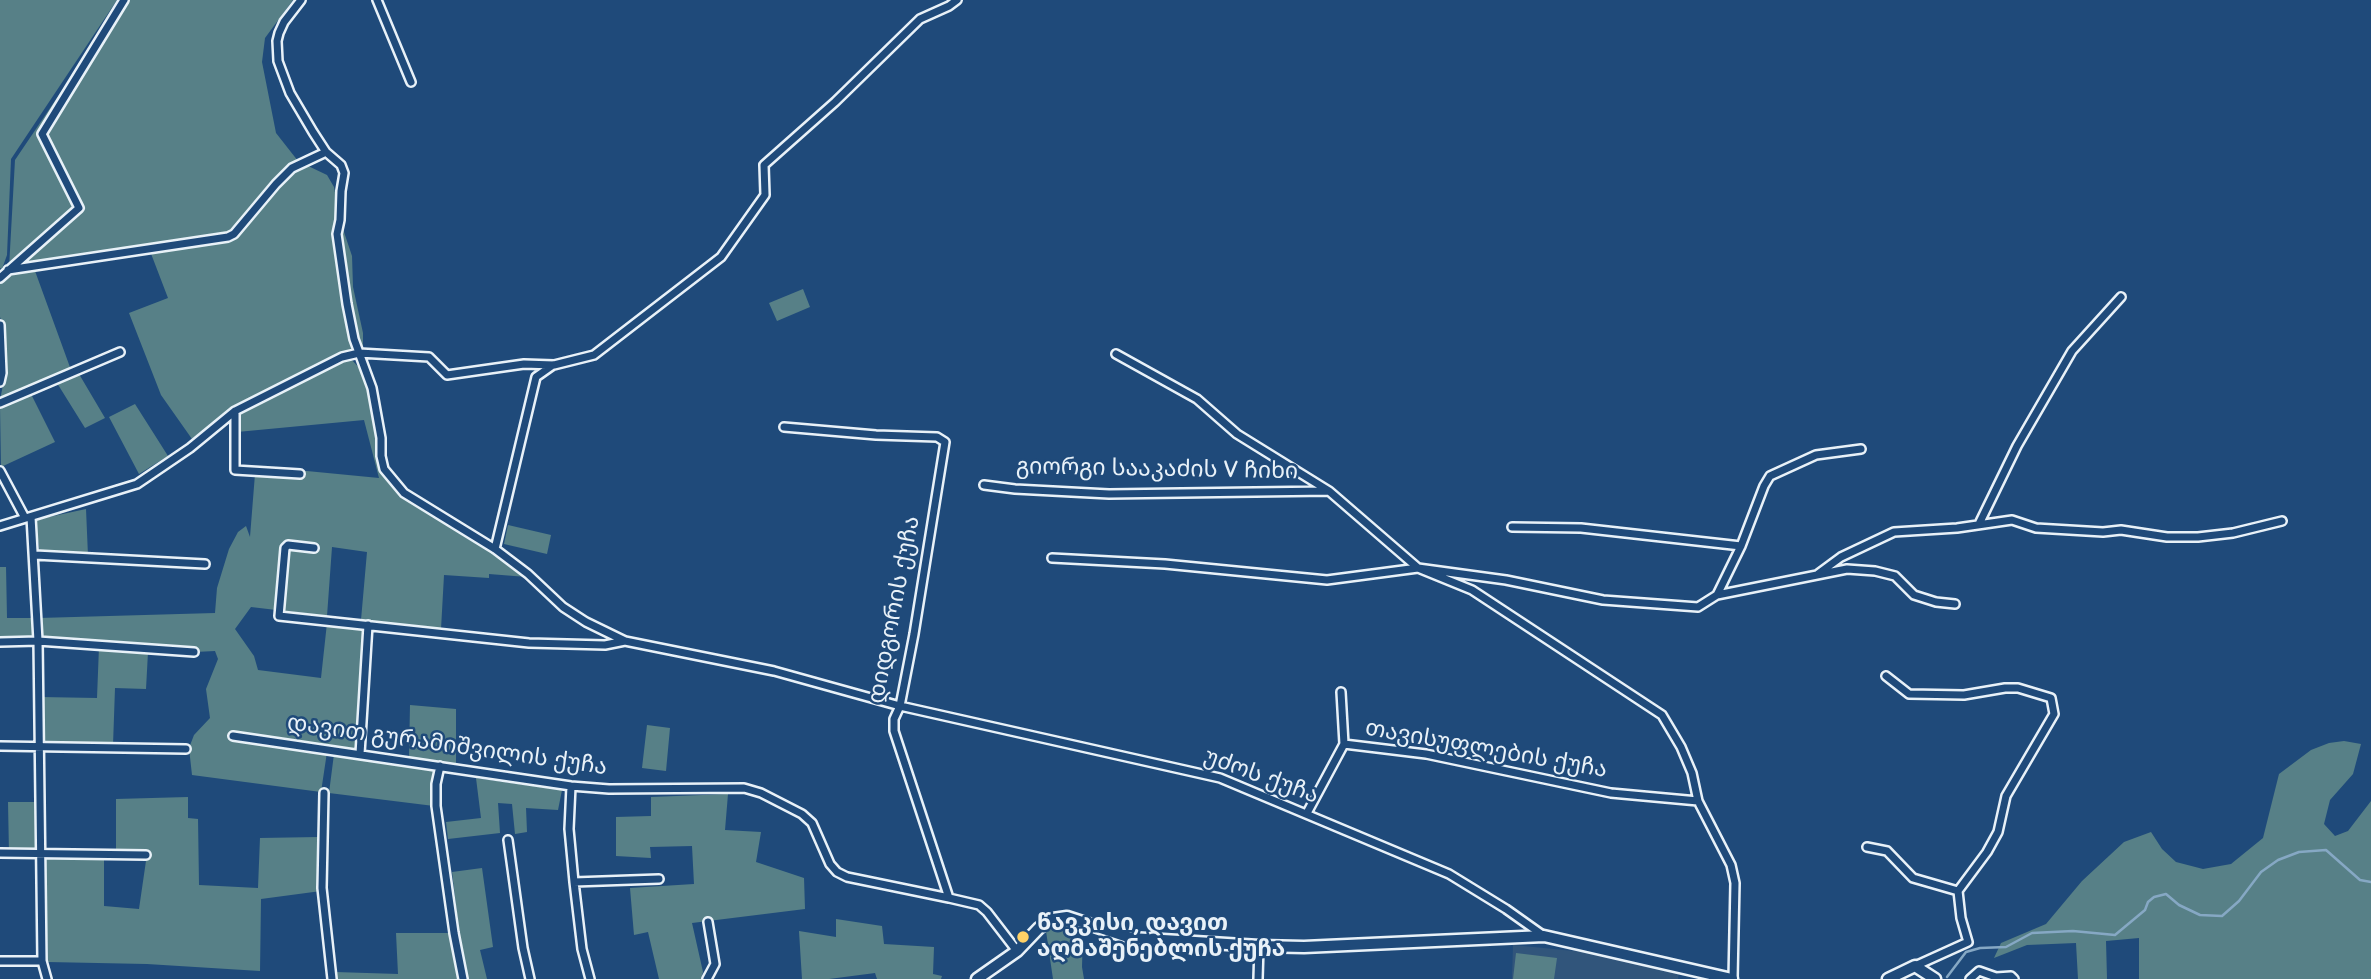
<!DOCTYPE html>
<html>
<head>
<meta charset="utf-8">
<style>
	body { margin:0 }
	canvas { display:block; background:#1f4a7a }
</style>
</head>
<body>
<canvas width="2371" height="979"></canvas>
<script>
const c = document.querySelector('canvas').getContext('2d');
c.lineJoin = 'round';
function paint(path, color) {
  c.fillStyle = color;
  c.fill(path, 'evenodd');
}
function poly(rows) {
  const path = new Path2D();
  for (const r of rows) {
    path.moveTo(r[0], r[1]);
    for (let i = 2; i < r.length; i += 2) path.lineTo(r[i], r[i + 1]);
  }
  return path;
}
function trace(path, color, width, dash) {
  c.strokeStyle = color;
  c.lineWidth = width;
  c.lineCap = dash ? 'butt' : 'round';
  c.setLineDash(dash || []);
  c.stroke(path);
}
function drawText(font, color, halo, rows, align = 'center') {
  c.font = font + ' "Balsamiq Sans","Noto Sans Georgian",sans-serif';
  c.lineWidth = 5;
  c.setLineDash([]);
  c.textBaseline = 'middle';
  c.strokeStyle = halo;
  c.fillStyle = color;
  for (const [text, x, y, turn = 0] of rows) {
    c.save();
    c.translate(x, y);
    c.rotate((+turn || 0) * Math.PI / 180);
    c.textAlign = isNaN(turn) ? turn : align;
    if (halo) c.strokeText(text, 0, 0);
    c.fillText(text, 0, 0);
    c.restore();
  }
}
const built = poly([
	[1513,945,1584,952,1679,972,1678,979,1512,979]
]);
const green = poly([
	[0,0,117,0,11,159,7,255,2,269,0,268],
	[123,0,293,0,265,38,262,62,276,133,298,161,280,174,227,235,9,268,15,160],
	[306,165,327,175,334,187,340,220,352,256,353,287,363,333,363,347,340,353,237,404,192,439,161,395,129,313,168,298,150,251,229,239,276,186,293,170],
	[35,271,71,370,0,400,5,375,4,329,0,317,0,283,10,273],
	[803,289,810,307,777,321,769,303],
	[350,358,364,373,378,437,381,471,398,492,490,548,527,577,489,574,489,578,444,575,441,629,361,620,367,552,332,547,327,616,251,607,235,629,254,656,258,670,321,678,327,623,366,628,358,749,232,733,233,736,230,739,327,752,321,792,192,775,189,748,194,735,210,718,206,689,218,659,215,651,195,652,39,639,39,618,215,613,217,588,229,549,238,532,246,526,250,537,255,474,301,477,302,474,255,470,255,466,379,478,364,420,237,432,237,413],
	[79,374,105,418,85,428,57,383],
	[31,394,55,442,1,467,0,406],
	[135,404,168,456,139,474,109,417],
	[86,509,88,556,40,554,35,520],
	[508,525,551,535,547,554,504,544],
	[0,567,6,567,7,618,37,618,38,641,0,642],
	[99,647,148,652,146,689,115,688,113,745,41,742,40,697,97,698],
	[410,705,456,709,456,765,409,758],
	[647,725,670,728,666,771,642,768],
	[2344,741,2361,744,2353,774,2330,800,2324,824,2335,836,2348,831,2371,801,2371,979,2139,979,2139,938,2106,941,2107,979,2078,979,2076,943,2027,945,1994,958,2001,943,2046,924,2082,881,2124,842,2151,832,2162,849,2176,862,2203,869,2231,864,2263,838,2279,774,2311,750,2329,743],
	[334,754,437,769,432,784,434,806,329,793],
	[476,778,562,790,558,810,526,808,527,832,515,834,512,804,498,803,500,833,448,839,446,822,481,818],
	[728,794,725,830,761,832,756,862,804,878,805,909,692,923,703,972,701,979,659,979,648,932,634,935,630,888,694,884,692,846,650,847,651,858,616,856,616,817,651,816,651,797],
	[188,797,188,818,198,819,199,885,258,888,260,838,319,837,321,891,261,899,260,971,147,964,48,962,44,856,104,858,104,906,139,909,147,854,116,852,116,799],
	[8,802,39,802,40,853,9,853],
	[482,868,493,947,480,950,487,979,468,979,459,931,452,872],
	[836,919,882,926,884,944,934,947,933,974,942,976,941,979,877,979,875,973,829,979,802,979,799,931,836,937],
	[1066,926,1083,928,1082,967,1084,979,1053,979,1046,931,1051,927],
	[396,933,451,933,460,979,336,979,335,972,398,974],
	[1516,953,1557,958,1554,979,1513,979]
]);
const stream = poly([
	[1947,977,1966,952,1980,948,2006,947,2032,933,2073,931,2115,935,2145,910,2148,902,2154,897,2166,894,2179,905,2200,915,2222,916,2239,901,2261,872,2278,860,2299,852,2326,850,2360,880,2371,882]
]);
const street = poly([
	[301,0,284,22,279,33,277,41,278,61,290,93,313,132,326,152,341,165,344,173,341,191,340,220,337,234,347,304,354,339,372,388,381,438,381,456,384,469,404,493,495,549,528,574,563,607,586,622,625,641,774,671,900,706,1220,778,1449,874,1506,909,1544,936],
	[377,0,411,82],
	[8,270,228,237,234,234,276,184,292,168,326,152],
	[0,278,79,208,42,134,124,0],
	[0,325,2,373,0,382],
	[1116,354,1197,399,1237,434,1329,491,1418,568,1472,590,1662,715,1681,747,1692,773,1698,801,1731,865,1735,883,1733,979],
	[0,403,120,352],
	[235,411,235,470,300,474],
	[784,427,876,435,937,437,945,442,914,634,900,706,894,719,894,731,949,898,979,905,987,912,1017,951],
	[0,471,25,518],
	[984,485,1015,489,1109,494,1328,491],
	[31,517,38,641,42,961,47,979],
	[1979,524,2017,446,2072,351,2121,297],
	[0,526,137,484,190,448,235,411,342,357,359,353,429,357,447,375,524,364,554,365,594,355,721,257,765,195,764,165,835,102,920,19,949,6,957,0],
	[1512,527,1581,528,1741,546],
	[314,548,288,545,285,548,279,616,529,643,605,645,625,641],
	[495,549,536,377,553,365],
	[35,555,205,564],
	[1052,558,1165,564,1327,580,1418,568,1506,580,1603,600,1698,607,1717,595,1741,546,1764,486,1770,476,1816,455,1861,449],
	[1818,574,1841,557,1894,532,1957,528,2012,520,2036,528,2103,532,2121,530,2167,537,2198,537,2233,533,2282,521],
	[1717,595,1847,569,1875,571,1895,576,1914,595,1936,602,1955,604],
	[0,642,38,641,194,652],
	[1886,676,1909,694,1964,695,2005,688,2018,688,2051,698,2054,714,2006,796,1998,832,1987,852,1958,891,1961,918,1968,942,1915,966],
	[1341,692,1344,744],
	[233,736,571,786,609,789,744,788,761,793,802,814,812,823,830,864,837,872,847,877,949,898],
	[0,746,186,749],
	[360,754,368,625],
	[440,766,436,784,436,806,454,933,463,979],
	[571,786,569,829,574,882,582,949,590,979],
	[324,793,322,888,332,979],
	[1307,813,1344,744,1426,754,1611,793,1698,801],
	[508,840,523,948,530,979],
	[1867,847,1887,851,1913,878,1958,891],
	[0,853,146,855],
	[574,882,659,879],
	[0,961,42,961],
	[707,979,715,964,708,922],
	[1258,979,1259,946],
	[1970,979,1979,971,1996,977,2011,976,2014,979]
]);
const secondary = poly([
	[977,979,1017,951,1039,928,1053,919,1067,917,1131,938,1259,946,1304,947,1544,936,1732,979],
	[1888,979,1915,966,1935,979]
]);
const markers = [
	[1023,937,7,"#ffd166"]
];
const streetNames = [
	["გიორგი სააკაძის V ჩიხი",1157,470,1],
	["დიდგორის ქუჩა",895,610,-79],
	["დავით გურამიშვილის ქუჩა",447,746,8],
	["თავისუფლების ქუჩა",1486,750,10],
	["უძოს ქუჩა",1261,777,20]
];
const poiNames = [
	["წავკისი, დავით",1037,924],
	["აღმაშენებლის ქუჩა",1037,950]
];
paint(built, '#31557b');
paint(green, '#578087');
trace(stream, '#86a8c4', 2.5);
trace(street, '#e8f1f8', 12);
trace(secondary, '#e8f1f8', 15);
trace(street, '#1f4a7a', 7);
trace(secondary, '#1f4a7a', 10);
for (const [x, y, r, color] of markers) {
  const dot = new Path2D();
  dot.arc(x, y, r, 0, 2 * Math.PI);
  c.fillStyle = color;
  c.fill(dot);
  trace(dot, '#1f4a7a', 2.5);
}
drawText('23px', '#e8f1f8', '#1f4a7a', streetNames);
drawText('bold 23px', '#e8f1f8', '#1f4a7a', poiNames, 'left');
</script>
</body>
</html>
